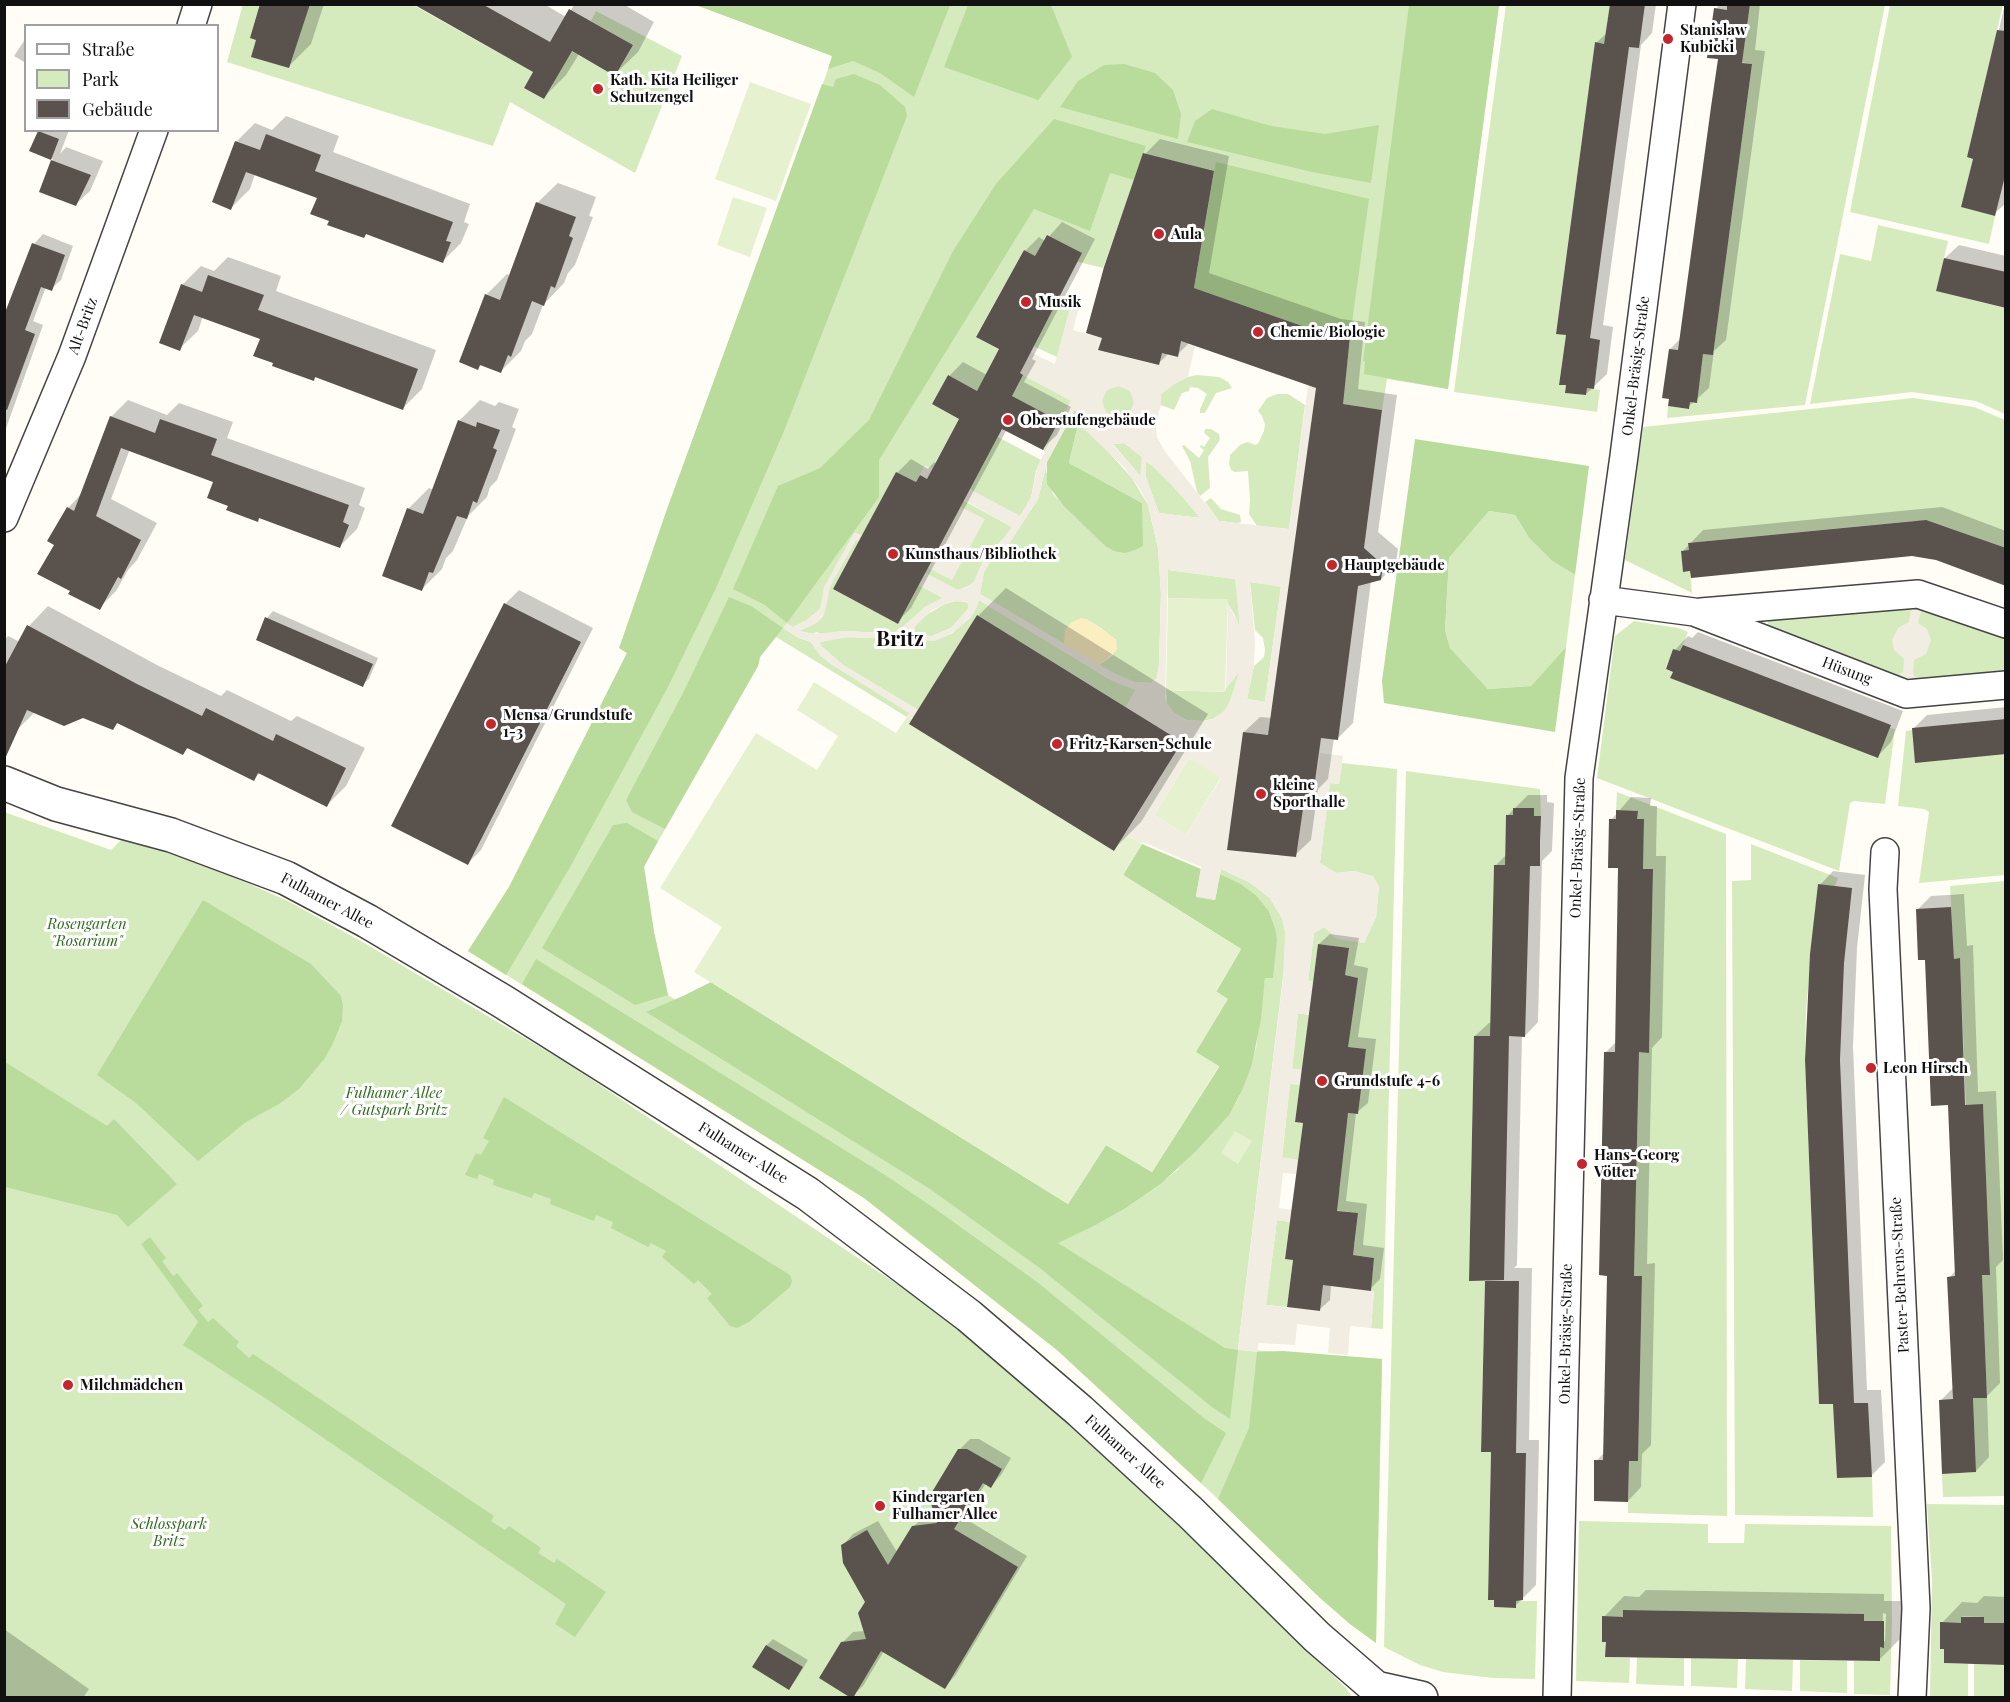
<!DOCTYPE html>
<html>
<head>
<meta charset="utf-8">
<style>
	body { margin:0 }
	#map { position:relative; width:2010px; height:1702px; overflow:hidden; background:#fffdf5; font-family:"Playfair Display",serif }
	canvas { display:block }
	.frame { position:absolute; inset:0; border:6px solid #111; pointer-events:none }
	.legend { position:absolute; left:24px; top:24px; width:195px; height:108px; box-sizing:border-box; background:#fff; border:2px solid #a0a0a0; margin:0; padding:8px 10px; list-style:none; font-size:18px; color:#111 }
	.legend li { display:flex; align-items:center; gap:12px; height:30px }
	.legend b { width:30px; border:2px solid #a0a0a0 }
</style>
</head>
<body>
<div id="map">
<canvas width="2010" height="1702"></canvas>
<div class="frame"></div>
<ul class="legend">
<li><b style="height:8px;background:#fff"></b>Straße</li>
<li><b style="height:16px;background:#d5ebbd"></b>Park</li>
<li><b style="height:16px;background:#5a524d"></b>Gebäude</li>
</ul>
</div>
<script>
const c = document.querySelector('canvas').getContext('2d');
c.lineJoin = 'round';
function paint(path, color) {
  c.fillStyle = color;
  c.fill(path, 'evenodd');
}
function poly(rows) {
  const path = new Path2D();
  for (const r of rows) {
    if (r.length === 3) {
      path.moveTo(r[0] + r[2], r[1]);
      path.arc(r[0], r[1], r[2], 0, 2 * Math.PI);
      continue;
    }
    path.moveTo(r[0], r[1]);
    for (let i = 2; i < r.length; i += 2) path.lineTo(r[i], r[i + 1]);
  }
  return path;
}
function trace(path, color, width, dash) {
  c.strokeStyle = color;
  c.lineWidth = width;
  c.lineCap = dash ? 'butt' : 'round';
  c.setLineDash(dash || []);
  c.stroke(path);
}
function drawText(font, color, halo, rows, align = 'center') {
  c.font = font + ' "Playfair Display",serif';
  c.lineWidth = 6;
  c.setLineDash([]);
  c.textBaseline = 'middle';
  c.strokeStyle = halo;
  c.fillStyle = color;
  for (const [text, x, y, turn = 0] of rows) {
    c.save();
    c.translate(x, y);
    c.rotate((+turn || 0) * Math.PI / 180);
    c.textAlign = isNaN(turn) ? turn : align;
    if (halo) c.strokeText(text, 0, 0);
    c.fillText(text, 0, 0);
    c.restore();
  }
}
const green = poly([
	[243,4,413,5,533,72,524,88,544,99,553,85,546,81,565,48,616,75,633,45,591,21,596,11,682,56,635,173,510,102,493,146,227,62],
	[696,5,1499,5,1448,389,1387,379,1382,410,1342,404,1352,324,1209,201,1214,172,1144,153,1103,268,1071,260,1074,249,1047,235,1035,256,1024,250,976,336,1006,352,977,391,948,375,932,404,959,419,932,469,925,466,916,482,896,472,862,536,855,533,820,609,807,620,793,627,783,628,799,638,811,642,820,655,831,664,910,713,907,717,776,637,760,657,758,666,644,866,654,932,668,995,1058,1242,1096,1225,1126,1208,1162,1183,1177,1170,1236,1103,1242,1091,1256,1048,1265,978,1273,978,1275,928,1269,911,1256,895,1241,884,1220,874,1221,869,1249,882,1270,898,1282,918,1285,931,1285,960,1238,1349,1382,1359,1376,1643,1350,1624,1319,1597,1218,1499,1057,1350,864,1198,468,951,509,887,627,653,619,648,622,640,666,512,833,56],
	[1506,5,1610,5,1604,44,1595,43,1556,333,1566,335,1559,384,1566,385,1565,393,1586,395,1587,388,1600,390,1597,412,1454,392],
	[1750,5,1885,5,1805,405,1667,418,1668,406,1689,409,1690,402,1697,403,1703,353,1713,354,1752,64,1742,62],
	[1890,5,2003,5,1967,157,1973,159,1961,207,1995,216,1989,244,1850,212],
	[1878,225,1948,241,1936,291,2005,308,2005,414,1976,401,1912,392,1810,404,1840,254,1871,261],
	[1059,297,1072,301,1057,357,1033,346],
	[1023,375,1072,401,1045,452,1043,450,1058,421,1012,396],
	[1197,375,1219,377,1228,382,1232,388,1216,393,1205,413,1200,413,1200,409,1207,394,1198,388,1190,387,1189,391,1182,393,1174,410,1161,405,1161,394,1174,384,1188,377],
	[1118,402,16],
	[1277,394,1288,394,1305,405,1289,529,1257,526,1249,514,1250,500,1248,471,1235,472,1231,470,1229,464,1230,455,1240,445,1247,442,1256,445,1259,442,1264,431,1265,425,1262,416,1258,411,1267,398],
	[1913,398,1974,407,2005,420,2005,548,1944,526,1914,521,1688,543,1689,550,1681,551,1683,572,1690,571,1692,593,1625,560,1643,427],
	[1079,420,1084,429,1102,445,1132,478,1148,505,1158,548,1161,594,1159,664,1157,678,1151,683,1134,682,1115,674,1099,665,1113,655,1116,640,1101,628,1086,619,1064,644,980,594,984,572,990,562,1010,542,1038,499,1047,462,1046,471,1053,494,1105,546,1142,503,1069,463],
	[1205,429,1211,429,1219,434,1220,440,1208,457,1210,488,1200,496,1197,492,1190,461,1182,446,1184,445,1199,458,1204,450,1200,447,1201,445,1204,447,1210,438,1204,433],
	[998,437,1041,460,1036,471,1031,498,1020,516,940,474,975,479],
	[1124,443,1142,457,1141,477,1113,444],
	[1146,462,1152,465,1172,485,1201,518,1159,513,1146,478],
	[935,485,1012,527,1005,537,985,557,974,582,968,586,958,590,925,573,931,491],
	[1211,498,1221,509,1240,515,1241,522,1237,523,1219,521,1205,502],
	[1489,511,1515,515,1529,538,1551,560,1575,575,1566,647,1531,686,1488,689,1450,648,1445,630,1449,558],
	[856,539,859,541,833,589,898,624,919,585,943,598,925,607,904,626,895,632,884,633,844,631,826,634,820,634,817,632,813,634,799,631,816,623,823,616,830,586],
	[1168,570,1236,579,1240,629,1235,615,1228,604,1227,600,1168,598],
	[1250,582,1281,586,1265,702,1247,699,1254,666,1264,657,1265,650,1263,638,1255,630],
	[979,600,1111,680,1136,690,1126,707,977,615,918,710,843,665,820,645,820,642,843,637,909,639,919,641,951,634,970,618,976,608],
	[956,601,968,602,968,609,951,628,932,636,915,635,915,626,926,615,945,604],
	[1917,606,2005,636,2005,671,1918,680,1896,675,1768,626,1768,618],
	[1634,621,1678,628,1688,632,1680,651,1673,649,1666,669,1673,672,1671,678,1878,758,1890,728,1895,729,1885,804,1854,801,1850,803,1839,871,1597,778,1615,636],
	[1240,671,1229,704,1223,713,1213,719,1202,721,1186,720,1173,712,1167,704,1166,690,1225,692,1226,688],
	[1912,730,2005,754,2005,875,1919,883,1929,812,1924,809,1898,806,1906,731],
	[1342,763,1397,769,1383,1329,1371,1328,1374,1291,1371,1291,1374,1258,1340,1253,1355,1244,1358,1213,1334,1210,1340,1187,1346,1113,1358,1114,1366,1049,1346,1047,1358,978,1345,975,1349,948,1318,944,1313,982,1308,981,1314,933,1324,927,1364,943,1376,917,1379,886,1355,871,1336,873,1320,863,1330,783,1339,784],
	[1406,771,1540,789,1541,816,1534,816,1534,808,1513,808,1513,815,1506,815,1505,865,1494,865,1491,1036,1474,1036,1469,1280,1485,1280,1481,1452,1491,1452,1488,1599,1494,1600,1495,1607,1516,1608,1516,1601,1537,1601,1535,1679,1493,1678,1443,1672,1420,1665,1384,1647],
	[1617,792,1726,834,1727,1516,1628,1513,1629,1461,1638,1460,1642,1277,1634,1276,1639,1052,1649,1052,1653,869,1643,869,1644,819,1637,819,1637,811,1616,810],
	[4,812,111,850,124,837,222,872,288,901,366,944,567,1063,946,1317,1091,1441,1347,1689,1352,1697,5,1697],
	[1751,844,1838,878,1835,886,1818,884,1806,1010,1805,1060,1819,1404,1834,1404,1837,1478,1872,1477,1873,1517,1735,1515,1732,881,1751,880],
	[2005,881,2005,1496,1943,1497,1942,1474,1976,1472,1973,1398,1987,1397,1982,1275,1990,1274,1983,1105,1966,1105,1960,959,1954,959,1950,886],
	[1298,1013,1309,1015,1302,1070,1292,1069],
	[1290,1083,1300,1085,1295,1122,1303,1123,1298,1160,1282,1158],
	[1277,1220,1290,1222,1285,1258,1293,1260,1287,1307,1266,1305],
	[1927,1504,2005,1505,2005,1624,1984,1623,1984,1617,1962,1616,1961,1623,1940,1623,1940,1648,1944,1649,1944,1663,1968,1664,1968,1697,1930,1697,1932,1580],
	[1579,1521,1708,1524,1708,1543,1744,1543,1745,1524,1891,1526,1892,1621,1890,1695,1854,1694,1854,1661,1880,1661,1880,1647,1884,1647,1884,1621,1864,1621,1864,1614,1624,1610,1623,1617,1602,1617,1602,1642,1606,1642,1606,1657,1630,1658,1629,1683,1576,1681],
	[1637,1657,1684,1658,1684,1686,1636,1684],
	[1691,1658,1738,1659,1737,1688,1691,1686],
	[1746,1659,1793,1660,1792,1691,1745,1689],
	[1800,1660,1847,1661,1847,1693,1800,1691],
	[1974,1664,2005,1665,2005,1697,1974,1698]
]);
const forest = poly([
	[696,5,696,4,950,5,914,97,880,73,853,61,828,69,832,56],
	[968,5,1051,5,1072,57,1038,100,944,67],
	[1409,5,1499,5,1448,389,1364,374,1365,362,1363,361],
	[1124,64,1155,73,1173,90,1181,114,1178,139,1060,107,1078,81,1104,65],
	[854,74,880,85,905,107,907,116,784,431,716,588,668,687,569,869,506,975,468,951,509,887,627,653,619,648,622,640,666,512,822,84,833,87,836,79],
	[1212,109,1271,126,1325,134,1379,125,1371,183,1312,172,1187,142,1195,121],
	[1054,119,1146,146,1134,180,1110,173,1090,231,1034,209,879,460,879,497,787,623,765,605,733,589,778,486,820,468,869,420,953,251,996,184],
	[1216,162,1369,199,1350,337,1325,334,1194,288],
	[1076,408,1079,420,1069,463,1142,503,1143,546,1135,550,1125,553,1114,551,1105,546,1063,505,1047,484,1047,462],
	[1415,439,1589,466,1575,575,1551,560,1529,538,1515,515,1489,511,1449,558,1445,630,1450,648,1488,689,1531,686,1566,647,1555,732,1384,703,1382,681],
	[729,597,751,606,783,628,760,657,758,666,665,829,632,812,626,800,683,693],
	[627,823,658,841,644,867,654,932,668,995,635,1005,542,948,613,825],
	[1142,844,1201,869,1196,896,1215,900,1220,874,1241,884,1256,895,1269,911,1275,928,1277,939,1273,978,1265,978,1261,1019,1252,1064,1242,1091,1229,1115,1197,1150,1162,1183,1126,1208,1096,1225,1058,1243,1225,1348,1238,1350,1230,1419,1212,1407,1041,1269,930,1189,646,1012,683,996,711,982,1068,1204,1106,1145,1152,1172,1219,1067,1195,1052,1227,999,1216,992,1241,949,1123,875],
	[203,900,311,964,341,996,343,1006,342,1021,334,1041,325,1058,299,1089,279,1104,246,1122,198,1161,136,1103,97,1075],
	[536,959,885,1175,934,1208,1037,1282,1205,1419,1226,1433,1201,1483,1057,1350,864,1198,522,984],
	[5,1062,107,1126,114,1119,177,1184,128,1227,117,1215,5,1187],
	[504,1097,790,1275,792,1281,790,1287,749,1322,737,1328,730,1326,707,1298,712,1294,698,1280,694,1284,662,1257,666,1251,651,1243,648,1247,611,1228,613,1222,596,1215,594,1221,550,1204,551,1199,534,1193,532,1198,493,1185,494,1180,479,1174,477,1179,465,1175,476,1153,481,1155,489,1141,483,1138],
	[150,1237,166,1258,162,1261,173,1276,177,1273,203,1306,198,1310,208,1322,213,1318,239,1342,236,1346,249,1358,253,1354,494,1516,491,1521,505,1530,509,1526,541,1548,538,1553,554,1563,557,1559,606,1592,575,1637,555,1624,566,1604,271,1402,183,1345,198,1322,141,1244],
	[1283,1351,1382,1359,1376,1643,1350,1624,1319,1597,1218,1499,1249,1428,1257,1352]
]);
const sand = poly([
	[1081,618,1086,619,1101,628,1116,640,1117,650,1099,665,1064,644,1065,630,1072,622]
]);
const pitch = poly([
	[750,82,811,104,776,201,715,179],
	[733,197,767,208,750,257,717,245],
	[1168,598,1228,599,1225,692,1166,690],
	[814,682,896,733,907,717,910,718,1114,851,1125,834,1142,844,1123,875,1241,949,1216,991,1228,999,1196,1052,1219,1066,1152,1172,1106,1145,1068,1204,694,972,722,927,660,888,756,733,817,770,838,736,797,710],
	[1189,758,1221,777,1186,835,1154,815],
	[1235,1131,1252,1141,1238,1164,1221,1153]
]);
const plaza = poly([
	[1072,301,1080,303,1073,330,1102,338,1098,350,1158,365,1162,353,1178,357,1181,341,1195,346,1188,377,1174,384,1161,394,1161,405,1156,422,1156,430,1157,437,1164,450,1219,521,1289,529,1308,385,1316,388,1269,735,1243,732,1227,850,1280,856,1305,795,1314,795,1320,753,1343,756,1339,784,1330,783,1320,863,1336,873,1355,871,1373,876,1379,886,1376,917,1364,943,1337,939,1324,927,1314,933,1308,981,1313,982,1309,1014,1298,1014,1292,1068,1302,1070,1300,1085,1290,1084,1282,1157,1298,1160,1296,1174,1283,1173,1279,1208,1306,1212,1305,1224,1277,1220,1266,1305,1320,1311,1324,1275,1335,1286,1374,1291,1371,1328,1350,1326,1348,1355,1328,1353,1330,1328,1297,1324,1295,1345,1259,1343,1257,1352,1238,1350,1283,979,1285,931,1282,918,1270,898,1249,882,1221,869,1215,900,1196,897,1201,867,1143,842,1142,844,1125,834,1182,742,1126,707,1135,690,1111,680,979,600,974,613,960,627,947,636,934,641,850,637,820,642,822,647,843,665,918,710,912,719,907,717,909,713,831,664,820,655,811,642,799,638,783,628,787,623,793,627,807,620,820,609,824,587,854,533,862,536,859,541,855,540,830,586,825,612,816,623,799,631,813,634,844,631,883,633,895,632,904,626,925,607,942,598,919,585,925,573,958,590,968,586,974,582,985,557,1005,537,1012,527,920,475,925,466,932,469,959,419,941,474,1020,516,1031,498,1038,465,1071,401,1020,373,1030,352,1055,364],
	[1119,386,1130,391,1134,403,1129,414,1117,418,1106,412,1102,401,1107,390],
	[1075,410,1084,429,1124,467,1140,489,1148,505,1158,548,1161,594,1159,664,1157,678,1151,683,1134,682,1115,674,980,594,984,572,990,562,1010,542,1038,499,1047,462],
	[1124,443,1142,457,1140,476,1114,446,1113,444],
	[1146,462,1152,465,1172,485,1200,518,1159,513,1146,477],
	[1168,570,1235,579,1240,626,1228,604,1226,688,1239,673,1229,704,1223,712,1213,719,1202,721,1186,720,1173,712,1167,703,1165,698],
	[1250,582,1281,587,1265,702,1247,699,1254,666,1255,643],
	[965,601,968,604,968,609,951,628,932,636,915,635,915,626,932,610,950,602],
	[1189,758,1221,778,1186,835,1154,815],
	[961,507,985,519,952,580,928,568],
	[1909,606,1922,608,1918,623,1927,629,1931,640,1926,654,1914,660,1913,674,1916,679,1898,675,1903,672,1904,659,1894,650,1892,640,1898,628,1909,622,1911,609]
]);
const shadow = poly([
	[262,4,324,4,311,44,289,66,258,39],
	[416,4,544,4,566,17,575,4,623,4,654,22,638,52,615,74,579,54,566,75,544,97,535,71],
	[1611,4,1656,4,1652,33,1641,45,1603,325,1613,327,1607,374,1586,394,1567,334,1596,43,1608,32],
	[1720,4,1760,4,1755,50,1765,51,1726,340,1714,351,1709,388,1688,407,1670,349,1681,338,1719,57,1716,9],
	[2005,4,2006,203,1994,214,1975,158,1969,156],
	[26,38,26,63,14,56],
	[286,116,339,136,333,152,470,204,464,222,469,224,461,243,443,261,367,233,364,237,331,221,319,198,255,174,250,189,231,208,236,142,255,123,272,130],
	[41,130,69,130,60,154,66,147,103,161,90,191,76,204,41,191,53,159,31,151],
	[1160,139,1229,156,1209,273,1341,319,1365,322,1358,389,1397,395,1378,532,1398,549,1396,563,1381,579,1371,581,1353,723,1337,739,1334,738,1328,779,1318,789,1311,840,1295,855,1244,732,1260,717,1272,718,1318,387,1190,342,1177,355,1169,353,1158,364,1145,154],
	[558,183,596,197,589,216,593,217,575,265,568,273,564,283,543,305,532,334,525,341,521,351,501,371,482,364,478,368,486,295,507,274,511,276,537,203],
	[1062,222,1095,239,1032,359,1036,361,1024,382,1071,407,1057,435,1043,448,1007,429,911,608,897,622,897,473,911,459,928,469,934,462,937,464,961,418,949,376,963,362,987,375,1001,348,1025,251,1039,237,1045,241],
	[43,234,73,246,61,280,51,289,46,287,33,321,43,325,4,434,4,322,34,244],
	[1959,245,2006,256,2006,306,1945,258],
	[228,257,281,276,276,291,436,350,422,389,403,408,317,376,313,380,274,362,262,338,203,316,198,331,179,349,182,285,201,266,214,271],
	[128,400,167,415,179,403,233,422,227,438,365,488,359,505,365,508,357,529,340,546,260,517,257,520,230,505,215,481,130,449,111,499,157,523,137,560,128,570,116,591,99,608,72,591,56,544,68,508,82,493,111,417],
	[480,400,495,406,499,402,519,409,512,427,516,429,497,480,490,487,487,497,468,516,453,551,446,558,442,569,422,589,408,509,429,488,434,490,459,421],
	[1942,507,2006,531,2006,584,1936,559,1912,555,1683,551,1703,530],
	[1006,588,1208,714,1141,822,1114,849,911,723,978,616],
	[519,590,593,628,481,850,468,863,505,604],
	[48,606,157,665,221,696,227,690,291,721,297,716,365,748,346,786,327,805,260,773,254,779,189,747,183,753,119,722,113,728,83,716,35,712,17,730,4,724,4,640,8,636,20,642,29,626],
	[273,611,378,658,369,679,362,685,258,639,267,618],
	[1698,632,1903,711,1891,742,1878,756,1675,671,1675,650,1688,636,1692,638],
	[2006,707,2006,753,1914,728,1927,715],
	[1528,795,1547,795,1547,802,1554,803,1552,851,1542,861,1538,1022,1525,1036,1522,1035,1517,1265,1514,1268,1532,1268,1529,1440,1539,1440,1536,1585,1515,1606,1492,1450,1486,1281,1489,1279,1475,1036,1489,1023,1492,1023,1496,865,1506,855,1507,816],
	[1631,797,1651,798,1650,806,1657,806,1656,856,1666,856,1662,1037,1652,1048,1647,1264,1655,1263,1651,1445,1642,1454,1641,1487,1628,1501,1596,1461,1605,1452,1609,1274,1605,1053,1616,1042,1620,867,1611,820],
	[1833,871,1865,875,1857,948,1853,1046,1867,1390,1881,1390,1885,1462,1871,1476,1838,1476,1820,885],
	[1964,894,1967,946,1973,945,1978,1092,1996,1091,2003,1260,1996,1267,2000,1383,1987,1396,1989,1457,1976,1471,1940,1401,1954,1387,1949,1278,1956,1270,1950,1104,1918,909,1931,896],
	[1330,934,1359,938,1354,965,1368,968,1358,1037,1376,1039,1368,1103,1356,1113,1346,1201,1367,1204,1363,1245,1384,1248,1380,1279,1370,1289,1331,1284,1330,1300,1319,1310,1295,1258,1319,944],
	[970,1439,979,1439,1011,1458,1001,1475,991,1486,986,1483,964,1518,1027,1556,955,1676,945,1687,884,1651,863,1686,852,1696,842,1643,853,1632,865,1631,866,1602,843,1545,853,1534,878,1521,897,1552,913,1527,924,1516,936,1514,959,1450],
	[1646,1590,1884,1594,1884,1601,1904,1601,1904,1626,1900,1629,1900,1639,1879,1660,1607,1641,1604,1617,1624,1596,1639,1597],
	[1883,1613,1886,1614,1885,1641,1882,1641],
	[1984,1596,2006,1597,2006,1663,1942,1623,1962,1602,1977,1603],
	[4,1629,89,1689,83,1698,4,1698],
	[773,1639,808,1660,795,1681,789,1688,754,1667,767,1645]
]);
const building = poly([
	[260,4,310,4,289,68,251,57,256,40,250,38],
	[413,4,482,4,550,42,569,9,633,45,615,76,572,51,544,99,524,88,533,72],
	[1610,4,1645,4,1639,48,1629,47,1590,338,1600,340,1594,389,1587,388,1586,395,1565,393,1566,385,1559,385,1566,335,1556,334,1595,42,1604,44],
	[1727,4,1750,4,1742,63,1752,64,1713,355,1703,354,1697,403,1690,402,1689,409,1668,406,1669,399,1662,398,1669,349,1678,350,1711,107,1718,59,1707,58,1714,8,1727,10],
	[1997,30,2006,31,2006,172,1995,216,1961,207,1973,159,1967,157],
	[38,131,59,139,51,160,29,151],
	[266,134,321,155,315,171,453,222,446,241,451,242,443,263,366,234,364,238,327,225,329,221,310,214,317,198,246,172,231,210,212,202,235,141,260,150],
	[1143,153,1214,171,1194,288,1325,334,1350,337,1343,404,1382,410,1364,548,1383,565,1381,580,1358,586,1338,740,1321,738,1313,796,1305,795,1296,857,1227,850,1243,732,1268,735,1316,388,1181,341,1178,357,1162,353,1159,365,1098,350,1102,338,1086,333,1104,267],
	[51,160,91,175,76,206,39,192],
	[536,202,576,217,569,236,573,238,555,288,551,286,544,306,532,301,511,357,508,355,501,373,480,365,478,370,459,362,485,294,500,300],
	[1047,235,1082,253,1020,373,1023,375,1012,396,1059,421,1043,450,1002,429,898,624,833,589,896,472,916,482,920,475,927,479,959,419,932,404,948,375,977,391,999,349,976,337,1024,250,1035,256],
	[32,243,65,255,52,291,41,287,25,330,35,334,7,410,4,409,4,315],
	[1944,258,2006,272,2006,308,1936,291],
	[208,275,264,295,258,310,418,369,403,410,315,377,314,381,272,366,273,363,253,356,260,339,194,315,180,351,159,343,181,284,202,292],
	[110,416,155,433,160,419,217,439,211,455,349,505,343,522,349,525,340,548,259,518,258,522,226,510,228,506,207,498,213,482,121,448,96,516,141,540,121,579,118,577,100,610,68,594,70,591,37,574,54,545,47,541,67,507,74,511],
	[458,420,476,427,477,422,500,430,493,448,497,450,477,503,473,501,467,519,457,516,433,573,429,572,422,591,382,576,407,508,423,514],
	[1926,520,2006,548,2006,586,1936,560,1912,556,1691,578,1690,571,1683,572,1681,551,1689,550,1688,543],
	[504,603,581,642,468,865,391,826],
	[977,615,1182,742,1114,851,909,724],
	[265,617,373,664,363,687,256,640],
	[27,625,137,684,202,716,206,708,273,741,276,734,346,768,327,807,258,773,254,781,187,748,183,755,117,723,113,730,83,718,64,726,27,710,4,761,4,668],
	[1683,645,1891,725,1878,758,1670,678,1673,672,1666,669,1673,649,1680,651],
	[2006,719,2006,754,1915,763,1912,728],
	[1513,808,1534,808,1534,816,1541,816,1540,841,1540,866,1530,866,1525,1037,1509,1036,1504,1280,1469,1281,1474,1036,1495,1036,1490,1036,1494,865,1505,865,1506,815,1513,815],
	[1616,810,1638,811,1637,819,1644,819,1643,869,1653,869,1649,1053,1639,1052,1634,1276,1642,1276,1638,1461,1629,1461,1628,1502,1594,1501,1594,1460,1603,1460,1607,1276,1599,1275,1604,1052,1615,1052,1618,868,1608,868,1609,819,1616,819],
	[1818,884,1852,888,1844,963,1840,1060,1854,1403,1868,1403,1872,1477,1837,1478,1833,1404,1819,1404,1805,1060,1810,954],
	[1951,907,1954,959,1960,958,1965,1105,1983,1104,1990,1275,1982,1275,1987,1398,1973,1398,1976,1472,1942,1474,1939,1400,1953,1399,1947,1277,1955,1276,1948,1105,1931,1106,1925,960,1918,960,1916,909],
	[1318,944,1349,948,1345,975,1358,978,1348,1047,1366,1049,1358,1114,1348,1113,1337,1211,1358,1213,1353,1255,1374,1258,1371,1291,1323,1285,1320,1311,1287,1307,1293,1260,1285,1259,1303,1123,1295,1122],
	[1485,1281,1519,1281,1516,1453,1526,1453,1523,1600,1516,1601,1516,1608,1494,1607,1494,1600,1488,1600,1491,1452,1481,1452],
	[958,1449,967,1449,1002,1469,991,1488,983,1483,954,1529,1018,1567,945,1689,881,1651,853,1698,851,1698,819,1678,841,1642,866,1639,858,1613,865,1602,843,1563,841,1545,867,1530,888,1565,912,1526,937,1523,929,1497],
	[1623,1610,1864,1614,1864,1621,1884,1621,1884,1648,1880,1647,1880,1661,1605,1657,1606,1642,1602,1642,1602,1616,1623,1617],
	[1961,1617,1984,1617,1984,1623,2006,1623,2006,1665,1944,1663,1944,1649,1940,1649,1940,1622,1961,1623],
	[766,1645,803,1667,789,1690,752,1667]
]);
const minor = poly([
	[191,26,198,4],
	[4,518,72,356,154,130],
	[1603,600,1694,612,1906,694,2006,685],
	[1701,612,1918,594,2006,624],
	[1885,852,1883,889,1916,1608,1912,1698],
	[1557,1698,1579,778,1624,456,1682,4]
]);
const tertiary = poly([
	[4,783,56,804,171,835,286,878,367,921,502,1001,808,1194,969,1316,1080,1411,1190,1512,1317,1637,1376,1688,1383,1698],
	[1376,1688,1421,1698]
]);
const markers = [
	[1668,39,6,"#c4262e"],
	[598,89,6,"#c4262e"],
	[1159,234,6,"#c4262e"],
	[1026,302,6,"#c4262e"],
	[1258,332,6,"#c4262e"],
	[1008,420,6,"#c4262e"],
	[893,554,6,"#c4262e"],
	[1332,565,6,"#c4262e"],
	[491,724,6,"#c4262e"],
	[1057,744,6,"#c4262e"],
	[1261,794,6,"#c4262e"],
	[1871,1068,6,"#c4262e"],
	[1322,1081,6,"#c4262e"],
	[1582,1164,6,"#c4262e"],
	[68,1385,6,"#c4262e"],
	[880,1506,6,"#c4262e"]
];
const poiNames = [
	["Stanislaw",1680,30],
	["Kubicki",1680,47],
	["Kath. Kita Heiliger",610,80],
	["Schutzengel",610,97],
	["Aula",1171,234],
	["Musik",1038,302],
	["Chemie/Biologie",1270,332],
	["Oberstufengebäude",1020,420],
	["Kunsthaus/Bibliothek",905,554],
	["Hauptgebäude",1344,565],
	["Mensa/Grundstufe",503,715],
	["1-3",503,732],
	["Fritz-Karsen-Schule",1069,744],
	["kleine",1273,785],
	["Sporthalle",1273,802],
	["Leon Hirsch",1883,1068],
	["Grundstufe 4-6",1334,1081],
	["Hans-Georg",1594,1155],
	["Vötter",1594,1172],
	["Milchmädchen",80,1385],
	["Kindergarten",892,1497],
	["Fulhamer Allee",892,1514]
];
const streetNames = [
	["Alt-Britz",83,326,-70],
	["Onkel-Bräsig-Straße",1636,366,-83],
	["Hüsung",1847,671,21],
	["Onkel-Bräsig-Straße",1578,848,-88],
	["Fulhamer Allee",327,901,28],
	["Fulhamer Allee",743,1153,32],
	["Paster-Behrens-Straße",1900,1275,-93],
	["Onkel-Bräsig-Straße",1566,1334,-89],
	["Fulhamer Allee",1125,1452,42]
];
const parkNames = [
	["Rosengarten",87,924],
	["\"Rosarium\"",87,941],
	["Fulhamer Allee",394,1093],
	["/ Gutspark Britz",394,1110],
	["Schlosspark",169,1524],
	["Britz",169,1541]
];
const districtNames = [
	["Britz",900,639]
];
paint(green, '#d5ebbd');
paint(forest, '#b9dc9c');
paint(sand, '#fbeec1');
paint(pitch, '#e6f2cf');
paint(plaza, '#f1ede2');
paint(shadow, '#0003');
paint(building, '#5a524d');
trace(minor, '#444', 30);
trace(tertiary, '#444', 36);
trace(minor, '#fff', 27);
trace(tertiary, '#fff', 33);
for (const [x, y, r, color] of markers) {
  const dot = new Path2D();
  dot.arc(x, y, r, 0, 2 * Math.PI);
  c.fillStyle = color;
  c.fill(dot);
  trace(dot, '#fff', 2);
}
drawText('bold 15px', '#111', '#fff', poiNames, 'left');
drawText('15px', '#111', '#fff', streetNames);
drawText('italic 15px', '#2f6b1f', '#fff', parkNames);
drawText('bold 21px', '#111', '#fff', districtNames);
</script>
</body>
</html>
